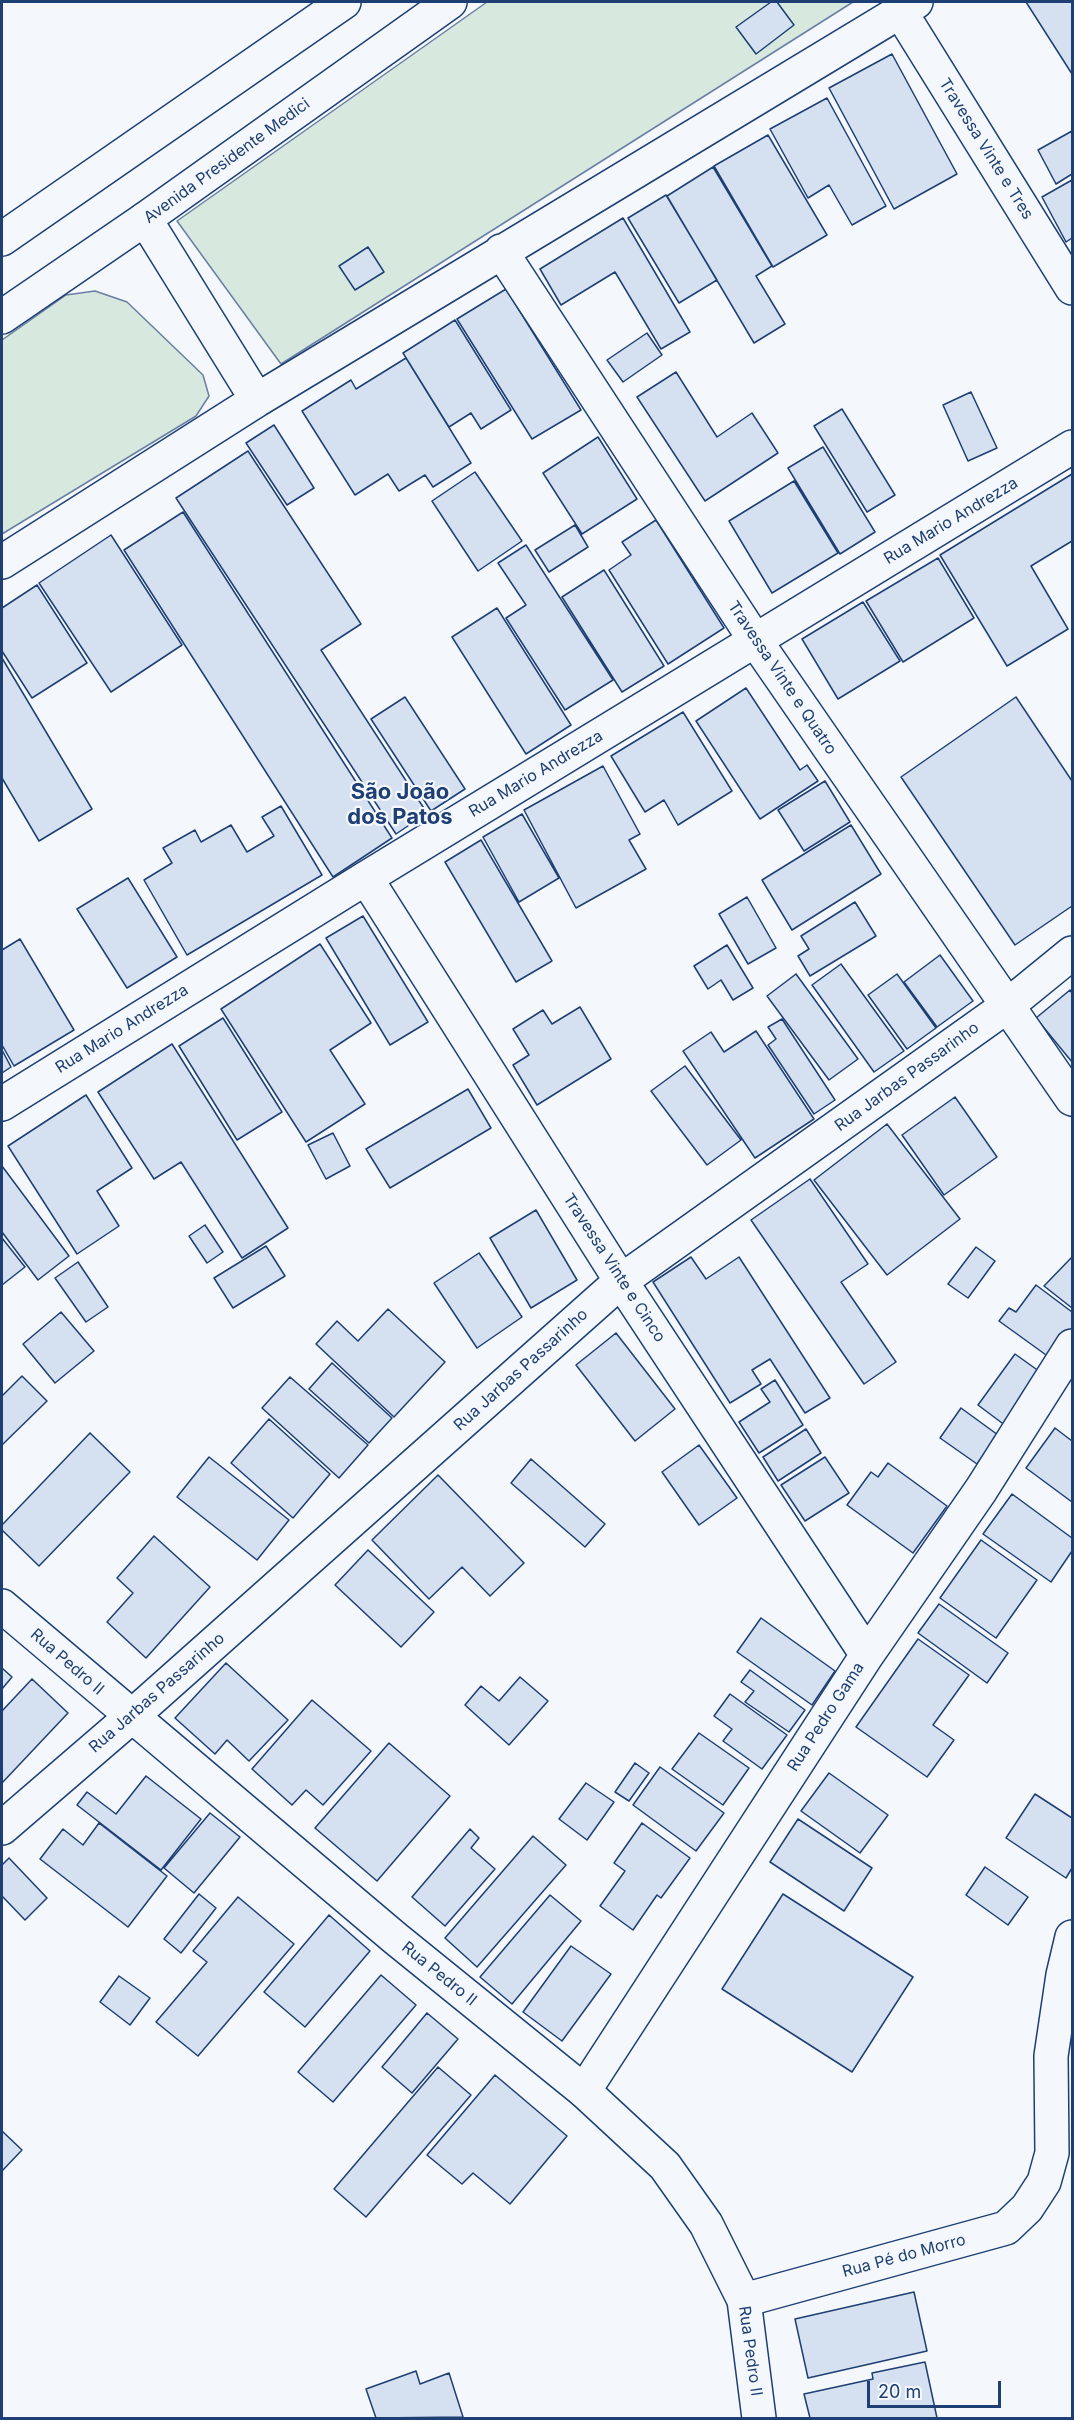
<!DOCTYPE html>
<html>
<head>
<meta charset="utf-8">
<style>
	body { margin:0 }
	#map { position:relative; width:1074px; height:2420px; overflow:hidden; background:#f4f7fb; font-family:Inter,sans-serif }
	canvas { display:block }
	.frame { position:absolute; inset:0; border:3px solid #1d3f73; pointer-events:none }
	.scale { position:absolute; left:867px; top:2381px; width:134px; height:27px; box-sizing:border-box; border:3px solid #1d3f73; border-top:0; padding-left:8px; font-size:18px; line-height:21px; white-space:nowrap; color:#1d3f73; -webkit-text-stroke:4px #f4f7fb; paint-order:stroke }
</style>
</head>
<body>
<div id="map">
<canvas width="1074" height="2420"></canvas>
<div class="frame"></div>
<div class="scale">20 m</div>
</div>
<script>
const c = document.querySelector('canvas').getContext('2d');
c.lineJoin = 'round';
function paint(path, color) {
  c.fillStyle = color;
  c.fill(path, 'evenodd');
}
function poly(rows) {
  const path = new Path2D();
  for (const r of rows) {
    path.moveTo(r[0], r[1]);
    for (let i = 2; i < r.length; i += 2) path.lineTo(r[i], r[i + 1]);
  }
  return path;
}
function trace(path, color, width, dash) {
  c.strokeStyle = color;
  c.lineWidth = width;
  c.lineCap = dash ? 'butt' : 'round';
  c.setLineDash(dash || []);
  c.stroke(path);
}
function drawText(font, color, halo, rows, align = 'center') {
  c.font = font + ' Inter,sans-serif';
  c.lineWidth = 4.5;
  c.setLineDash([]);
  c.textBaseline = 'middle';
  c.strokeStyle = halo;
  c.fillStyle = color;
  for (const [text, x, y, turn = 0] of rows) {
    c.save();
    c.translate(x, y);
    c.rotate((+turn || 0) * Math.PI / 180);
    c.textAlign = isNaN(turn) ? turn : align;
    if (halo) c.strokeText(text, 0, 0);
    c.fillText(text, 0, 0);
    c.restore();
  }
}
const green = poly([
	[487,2,853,2,281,364,177,221,487,2],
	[95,291,127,302,203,375,209,396,196,416,2,534,2,340,66,295,95,291]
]);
const building = poly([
	[771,2,777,2,794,25,756,54,736,27,771,2],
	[1026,2,1072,2,1072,74,1026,2],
	[892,54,957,174,894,209,829,88,892,54],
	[827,98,886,206,852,225,829,185,808,198,770,129,827,98],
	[1072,131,1072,174,1056,184,1038,150,1072,131],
	[768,135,827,235,773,267,714,166,768,135],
	[713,167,772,266,756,276,785,324,754,343,667,196,713,167],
	[1072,180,1072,238,1066,242,1042,197,1072,180],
	[666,195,717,280,679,303,628,218,666,195],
	[623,218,690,332,661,349,615,272,561,305,540,269,623,218],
	[368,247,384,272,355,290,339,266,368,247],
	[506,289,581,410,532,439,457,319,506,289],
	[455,320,511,410,481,429,471,413,449,427,403,353,455,320],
	[647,333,662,355,623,382,607,360,647,333],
	[406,358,471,463,433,487,425,475,399,491,388,474,355,495,302,411,351,380,356,389,406,358],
	[676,372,717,437,752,413,778,453,705,501,637,397,676,372],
	[971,392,997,448,968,461,943,405,971,392],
	[842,409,895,495,867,512,814,426,842,409],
	[274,425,314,488,287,505,246,443,274,425],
	[598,437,637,499,582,534,543,473,598,437],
	[823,447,875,532,840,554,788,468,823,447],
	[248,451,361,624,321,650,427,813,396,834,176,498,248,451],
	[475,472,522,541,478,571,432,501,475,472],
	[1072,474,1072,541,1031,566,1068,629,1007,666,940,555,1072,474],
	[794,481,838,553,772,593,729,521,794,481],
	[183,512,392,838,333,877,124,550,183,512],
	[656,520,724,628,668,664,609,570,631,555,622,542,656,520],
	[575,525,588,547,549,572,535,550,575,525],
	[111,535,182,645,111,692,39,583,111,535],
	[526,545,613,680,565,710,506,618,526,605,498,563,526,545],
	[938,558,974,618,903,662,866,601,938,558],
	[604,570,664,666,622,692,562,597,604,570],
	[37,585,87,663,32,698,2,651,2,608,37,585],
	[863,602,900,661,838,699,802,639,863,602],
	[497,608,571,725,526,754,452,637,497,608],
	[2,658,92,809,39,841,2,778,2,658],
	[746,688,800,770,807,765,818,781,760,819,696,721,746,688],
	[405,697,465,789,431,811,371,719,405,697],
	[1016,697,1072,781,1072,906,1015,945,901,777,1016,697],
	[683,712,732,791,678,825,664,800,645,812,611,756,683,712],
	[603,766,640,834,629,840,646,869,576,908,524,810,603,766],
	[825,781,850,822,804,851,778,810,825,781],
	[281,806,322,875,187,955,144,880,172,863,163,848,195,830,201,842,231,825,247,852,274,836,262,817,281,806],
	[522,814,559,878,519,902,483,837,522,814],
	[851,825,881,874,792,930,762,880,851,825],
	[481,840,552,961,516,982,445,862,481,840],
	[128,878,177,957,127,988,77,909,128,878],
	[747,897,776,948,748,964,719,914,747,897],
	[855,902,876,936,810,976,798,956,809,949,801,936,855,902],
	[363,916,428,1022,390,1045,326,938,363,916],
	[20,939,74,1030,14,1066,2,1045,2,950,20,939],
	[320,944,371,1023,330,1050,365,1104,306,1142,221,1009,320,944],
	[727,945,753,988,733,1000,721,980,708,989,694,966,727,945],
	[940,955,973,1001,937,1027,904,982,940,955],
	[841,964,904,1051,874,1072,812,985,841,964],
	[796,974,858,1059,829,1080,767,996,796,974],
	[897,974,936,1028,907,1049,868,995,897,974],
	[1070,990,1072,993,1072,1062,1036,1018,1070,990],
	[580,1007,611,1059,537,1105,513,1065,529,1055,513,1029,543,1010,552,1024,580,1007],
	[223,1018,282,1112,237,1140,179,1046,223,1018],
	[782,1019,835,1100,814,1114,768,1045,776,1039,768,1027,782,1019],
	[756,1031,814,1119,755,1158,683,1051,711,1032,724,1052,756,1031],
	[172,1044,288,1228,242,1258,181,1162,154,1179,98,1092,172,1044],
	[2,1050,11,1067,2,1073,2,1050],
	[685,1066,741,1140,707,1165,651,1091,685,1066],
	[468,1089,491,1128,390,1188,366,1149,468,1089],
	[86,1095,132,1168,97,1191,119,1226,77,1254,8,1146,86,1095],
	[955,1097,997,1157,944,1195,902,1135,955,1097],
	[887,1124,960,1219,887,1275,814,1180,887,1124],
	[333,1133,350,1166,326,1179,308,1145,333,1133],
	[2,1166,69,1256,38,1280,2,1232,2,1166],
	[810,1179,868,1264,841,1282,896,1362,864,1384,751,1220,810,1179],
	[536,1210,577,1280,531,1308,490,1238,536,1210],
	[205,1225,223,1252,207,1263,189,1236,205,1225],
	[2,1238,25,1267,2,1285,2,1238],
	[266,1246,285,1276,233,1308,214,1278,266,1246],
	[976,1247,995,1261,968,1298,948,1284,976,1247],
	[479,1253,522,1317,477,1348,434,1283,479,1253],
	[691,1257,706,1279,739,1257,830,1398,805,1413,770,1359,752,1370,761,1384,730,1403,653,1282,691,1257],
	[1072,1257,1072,1308,1044,1286,1072,1257],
	[78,1262,108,1307,86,1322,55,1278,78,1262],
	[1036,1285,1072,1312,1072,1333,1053,1360,999,1321,1009,1308,1016,1312,1036,1285],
	[388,1309,445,1362,394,1417,316,1344,337,1321,358,1341,388,1309],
	[61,1312,94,1351,55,1383,23,1344,61,1312],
	[616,1333,675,1409,635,1441,576,1365,616,1333],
	[1015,1354,1043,1374,1006,1426,978,1405,1015,1354],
	[332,1363,392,1418,369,1443,309,1389,332,1363],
	[22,1376,47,1401,2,1445,2,1396,22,1376],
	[290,1377,368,1445,339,1478,262,1408,290,1377],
	[775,1380,803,1425,759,1453,739,1422,770,1402,761,1389,775,1380],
	[961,1408,998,1435,977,1464,940,1438,961,1408],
	[269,1419,330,1474,293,1518,231,1463,269,1419],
	[1055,1428,1072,1441,1072,1502,1026,1468,1055,1428],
	[806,1429,821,1453,778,1481,763,1457,806,1429],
	[90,1433,130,1472,39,1566,2,1530,2,1525,90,1433],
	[699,1445,737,1498,699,1525,662,1472,699,1445],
	[209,1457,289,1520,257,1560,177,1497,209,1457],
	[825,1457,849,1493,805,1521,781,1485,825,1457],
	[531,1459,605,1524,585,1547,511,1483,531,1459],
	[888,1463,947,1506,913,1553,847,1505,871,1472,878,1477,888,1463],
	[438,1475,524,1563,490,1596,462,1567,429,1599,372,1540,438,1475],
	[1012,1494,1072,1538,1072,1551,1051,1582,983,1534,1012,1494],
	[154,1536,210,1587,146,1658,107,1622,133,1593,117,1578,154,1536],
	[981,1540,1037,1580,996,1638,940,1598,981,1540],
	[368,1550,434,1612,401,1647,335,1585,368,1550],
	[939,1604,1008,1653,987,1683,918,1633,939,1604],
	[761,1618,835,1671,812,1705,737,1652,761,1618],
	[918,1639,969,1675,933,1725,954,1740,927,1777,856,1727,918,1639],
	[226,1663,288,1720,249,1761,227,1740,215,1754,175,1718,226,1663],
	[2,1668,12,1677,2,1689,2,1668],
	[750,1670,805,1710,789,1732,745,1702,754,1691,741,1682,750,1670],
	[520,1677,548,1701,509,1745,465,1705,481,1686,499,1701,520,1677],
	[32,1679,68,1713,2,1783,2,1711,32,1679],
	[730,1694,787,1735,762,1769,723,1741,732,1729,714,1716,730,1694],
	[312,1700,371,1751,323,1805,306,1790,292,1805,252,1769,312,1700],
	[699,1733,749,1768,723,1805,672,1769,699,1733],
	[389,1743,450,1796,377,1881,315,1828,389,1743],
	[635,1763,649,1773,629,1801,615,1792,635,1763],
	[660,1767,724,1813,696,1851,633,1805,660,1767],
	[829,1773,888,1815,860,1853,801,1811,829,1773],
	[146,1776,201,1819,161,1870,77,1805,87,1792,116,1814,146,1776],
	[586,1783,614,1802,587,1840,559,1819,586,1783],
	[1035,1794,1072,1818,1072,1868,1066,1878,1006,1838,1035,1794],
	[210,1813,240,1837,194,1893,164,1868,210,1813],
	[798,1819,872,1868,844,1911,770,1862,798,1819],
	[99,1823,167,1876,128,1927,40,1859,63,1829,83,1845,99,1823],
	[642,1823,690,1858,661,1898,657,1895,633,1930,600,1906,625,1871,614,1863,642,1823],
	[470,1829,479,1838,471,1848,495,1869,445,1926,412,1897,470,1829],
	[533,1836,566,1865,477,1967,445,1938,533,1836],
	[9,1858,47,1898,25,1920,2,1896,2,1865,9,1858],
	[985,1867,1028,1897,1008,1925,966,1895,985,1867],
	[199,1894,216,1908,181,1953,164,1939,199,1894],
	[783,1894,913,1977,852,2072,722,1989,783,1894],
	[550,1895,581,1921,512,2004,480,1977,550,1895],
	[238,1897,294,1944,198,2056,156,2022,207,1962,193,1951,238,1897],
	[329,1915,370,1951,305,2027,264,1992,329,1915],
	[571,1946,611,1974,562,2041,523,2012,571,1946],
	[381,1975,416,2005,333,2102,298,2072,381,1975],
	[119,1976,150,1998,130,2025,100,2002,119,1976],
	[427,2013,458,2039,412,2093,382,2067,427,2013],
	[438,2067,471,2095,366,2217,334,2189,438,2067],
	[495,2075,567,2136,510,2204,473,2173,462,2184,427,2155,495,2075],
	[2,2131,22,2150,2,2171,2,2131],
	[914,2292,927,2351,808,2378,795,2319,914,2292],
	[925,2362,937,2418,810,2418,804,2394,873,2379,872,2373,925,2362],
	[416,2371,420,2384,449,2373,463,2417,376,2418,366,2389,416,2371]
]);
const minor = poly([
	[900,11,1072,288],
	[145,219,257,400],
	[501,251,755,640,1072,1099],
	[2,562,257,400,916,2],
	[366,878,621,1281,867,1655],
	[2,1104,366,878,1072,447],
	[2,1828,131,1717,621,1281,1007,1006,1072,953],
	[584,2091,867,1655,981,1490,1072,1346],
	[744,2300,1006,2228,1027,2208,1044,2182,1052,2153,1051,2056,1063,1975,1072,1937]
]);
const tertiary = poly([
	[2,1606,395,1938,584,2091,665,2166,706,2224,744,2300,759,2418]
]);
const primary = poly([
	[2,239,344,2],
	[2,317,145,219,450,2]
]);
const streetNames = [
	["Travessa Vinte e Tres",986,149,58],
	["Avenida Presidente Medici",227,161,-36],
	["Rua Mario Andrezza",951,521,-31],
	["Travessa Vinte e Quatro",782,678,56],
	["Rua Mario Andrezza",536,774,-31],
	["Rua Mario Andrezza",122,1029,-32],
	["Rua Jarbas Passarinho",907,1077,-36],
	["Travessa Vinte e Cinco",614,1268,57],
	["Rua Jarbas Passarinho",521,1370,-42],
	["Rua Pedro II",67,1662,41],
	["Rua Jarbas Passarinho",157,1693,-41],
	["Rua Pedro Gama",826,1717,-57],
	["Rua Pedro II",439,1974,39],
	["Rua Pé do Morro",904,2256,-15],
	["Rua Pedro II",750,2351,82]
];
const districtNames = [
	["São João",400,792],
	["dos Patos",400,817]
];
paint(green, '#d7e8df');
trace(green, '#687fa3', 1.5);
paint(building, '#d5e0f0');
trace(building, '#1d3f73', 1.5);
trace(minor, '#1d3f73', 36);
trace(tertiary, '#1d3f73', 36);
trace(primary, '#1d3f73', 36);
trace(minor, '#f4f7fb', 33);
trace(tertiary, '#f4f7fb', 33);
trace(primary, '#f4f7fb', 33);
drawText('16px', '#1d3f73', '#f4f7fb', streetNames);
drawText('bold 22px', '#1d3f73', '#f4f7fb', districtNames);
</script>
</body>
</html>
